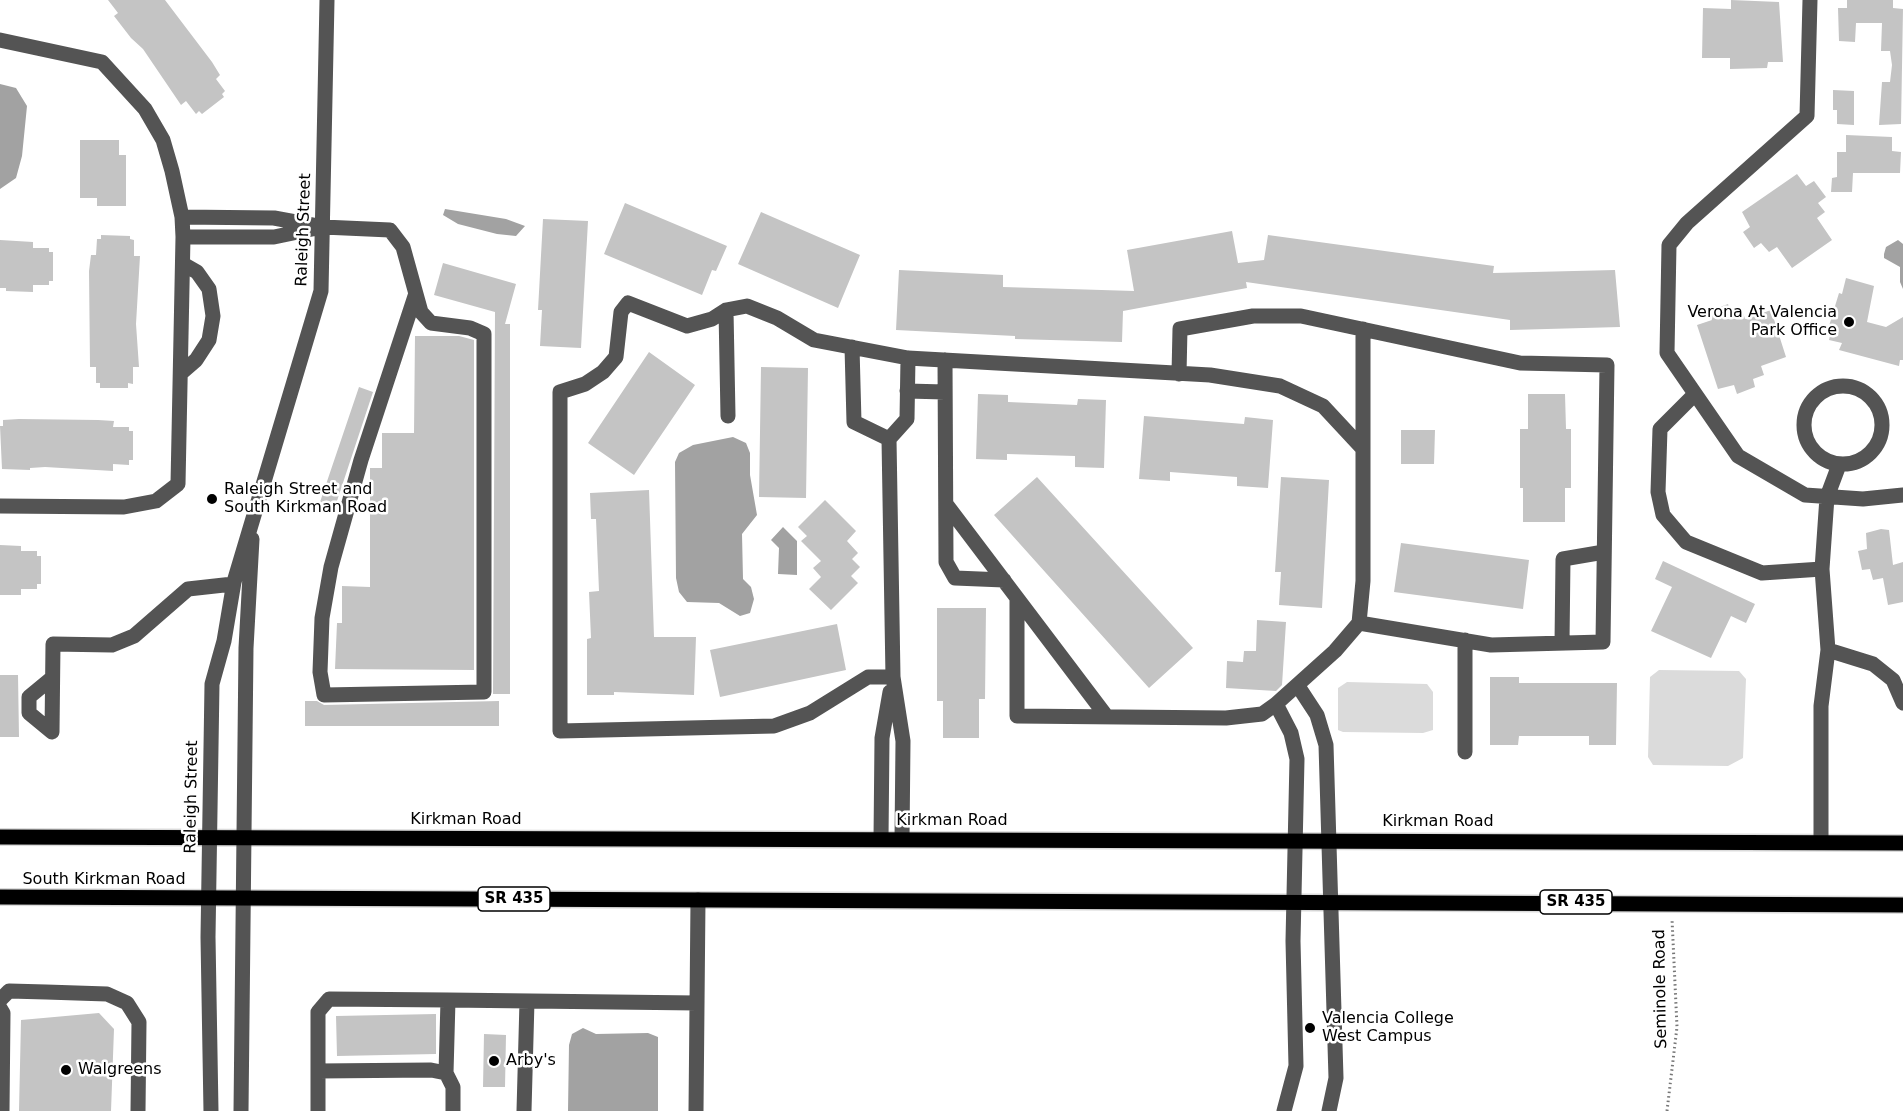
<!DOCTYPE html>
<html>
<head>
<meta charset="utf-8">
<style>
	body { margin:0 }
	canvas { display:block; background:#fff }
</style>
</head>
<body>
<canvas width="1903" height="1111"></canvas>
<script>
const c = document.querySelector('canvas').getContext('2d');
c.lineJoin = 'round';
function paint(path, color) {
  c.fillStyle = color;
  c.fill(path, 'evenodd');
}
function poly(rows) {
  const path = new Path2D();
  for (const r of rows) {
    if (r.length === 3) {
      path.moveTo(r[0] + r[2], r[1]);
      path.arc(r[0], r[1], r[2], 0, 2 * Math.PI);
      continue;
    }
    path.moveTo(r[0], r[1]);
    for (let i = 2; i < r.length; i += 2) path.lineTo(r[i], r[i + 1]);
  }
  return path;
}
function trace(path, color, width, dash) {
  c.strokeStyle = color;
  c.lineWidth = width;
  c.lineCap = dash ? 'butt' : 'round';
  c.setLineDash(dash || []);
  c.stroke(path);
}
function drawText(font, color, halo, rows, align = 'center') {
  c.font = font + ' "DejaVu Sans",sans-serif';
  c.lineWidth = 5;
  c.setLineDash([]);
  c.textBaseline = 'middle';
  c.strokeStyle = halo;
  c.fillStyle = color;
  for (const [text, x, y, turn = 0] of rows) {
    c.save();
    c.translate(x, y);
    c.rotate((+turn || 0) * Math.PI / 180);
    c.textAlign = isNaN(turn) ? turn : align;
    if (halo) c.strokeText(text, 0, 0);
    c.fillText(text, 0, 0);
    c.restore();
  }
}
const green = poly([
	[1659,670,1739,671,1746,679,1743,758,1728,766,1653,765,1648,757,1650,677],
	[1347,682,1427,684,1433,692,1433,730,1423,733,1343,732,1338,730,1338,688]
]);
const water = poly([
	[0,84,16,88,27,106,22,156,16,178,0,189],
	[445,209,506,219,525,226,516,236,497,234,458,224,443,215],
	[1898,240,1903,244,1903,289,1900,282,1900,267,1884,258,1884,254,1886,247],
	[733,437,746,443,750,453,750,475,757,515,742,534,743,579,751,587,754,599,750,613,740,616,719,603,687,602,679,592,676,578,675,462,679,453,693,445],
	[783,527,797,541,797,575,778,574,779,548,771,540],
	[583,1028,596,1034,648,1033,658,1037,658,1111,568,1111,569,1045,572,1034]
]);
const building = poly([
	[108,0,165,0,212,62,220,75,216,79,225,91,222,94,224,97,202,114,199,111,196,114,186,101,181,105,143,49,131,38,114,16,118,13],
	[1731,0,1779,2,1783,62,1768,62,1767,68,1730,69,1730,58,1702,58,1703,8,1731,9],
	[1847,0,1893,0,1893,8,1903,9,1901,124,1879,125,1882,82,1890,82,1892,65,1890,51,1881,51,1882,23,1856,23,1855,42,1839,41,1838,8,1847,8],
	[1833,90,1854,91,1854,125,1837,124,1837,110,1833,110],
	[1846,135,1892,137,1892,151,1901,152,1900,173,1853,173,1852,192,1831,192,1832,178,1837,177,1837,152,1846,152],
	[80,140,119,140,119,155,126,155,126,206,97,206,97,198,80,198],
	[1797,174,1806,186,1814,181,1826,197,1818,203,1825,212,1817,218,1832,240,1792,268,1777,247,1769,252,1761,243,1754,248,1743,232,1750,227,1742,212],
	[625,203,727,246,716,271,712,270,702,295,604,254],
	[761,212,860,255,838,308,738,264],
	[543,219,588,221,581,348,540,346,542,310,538,310],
	[1232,231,1238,263,1264,260,1268,235,1494,266,1493,273,1615,270,1620,327,1510,330,1510,320,1246,282,1247,288,1123,311,1122,342,1015,339,1015,336,896,330,899,270,1003,275,1003,287,1134,291,1127,250],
	[101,235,130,236,130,239,134,240,134,256,140,256,136,324,139,367,133,367,133,384,128,383,128,388,100,388,100,383,96,383,96,367,90,367,89,271,91,255,96,255,97,239,101,239],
	[0,240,33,242,33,248,49,248,49,252,53,252,53,281,49,281,49,285,33,285,33,292,6,291,6,288,0,288],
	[443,263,516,284,505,324,510,324,510,694,493,694,495,312,434,295],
	[1846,278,1874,286,1867,322,1886,327,1903,317,1903,360,1900,360,1899,366,1839,350,1842,343,1829,340,1832,327,1829,326,1839,293,1842,294],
	[1728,304,1731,313,1742,309,1745,319,1771,310,1786,357,1761,366,1764,375,1753,379,1755,387,1737,394,1734,385,1718,389,1697,325,1712,320,1709,311],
	[415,336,459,336,474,340,474,670,335,669,337,623,342,623,342,586,370,587,370,468,382,468,382,433,414,433],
	[649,352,695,385,634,475,588,443],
	[761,367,808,368,806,498,759,497],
	[359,387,373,392,334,510,319,505],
	[978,394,1008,395,1008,402,1077,405,1078,399,1106,400,1104,468,1075,467,1075,456,1007,454,1007,460,976,459],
	[1528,394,1565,394,1566,429,1571,429,1571,488,1565,488,1565,522,1523,522,1523,488,1520,488,1520,429,1528,429],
	[1144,416,1244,424,1245,417,1273,420,1268,488,1237,486,1237,477,1170,472,1170,481,1139,479],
	[19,419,98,420,114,421,113,427,129,427,129,431,133,431,133,460,129,460,129,465,113,464,113,471,45,467,30,468,30,470,2,469,0,426,3,426,3,420],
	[1401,430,1435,430,1434,464,1401,464],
	[1037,477,1193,648,1149,688,994,515],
	[1281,477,1329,480,1322,608,1279,605,1281,572,1275,572],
	[649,490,654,637,696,637,694,695,614,692,614,695,587,695,587,639,591,638,589,592,599,591,596,519,591,519,590,493],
	[825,500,856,531,847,541,858,553,852,559,860,567,851,576,858,583,831,610,809,589,821,577,813,568,821,561,801,541,807,536,798,527],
	[1881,529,1889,530,1893,565,1903,562,1903,602,1888,605,1883,578,1873,580,1870,569,1862,570,1858,551,1867,549,1866,533],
	[1401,543,1529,560,1523,609,1394,592],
	[0,545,21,546,21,551,37,551,37,556,41,556,41,584,37,584,37,589,21,589,21,595,0,595],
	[1663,561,1755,604,1746,623,1731,616,1711,658,1651,631,1672,587,1655,579],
	[937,608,986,608,985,699,979,699,979,738,943,738,943,701,937,701],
	[1257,620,1286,622,1282,685,1276,691,1226,688,1227,661,1243,662,1244,651,1256,651],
	[837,624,846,670,720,697,710,650],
	[0,675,18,675,19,737,0,737],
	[1490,677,1519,677,1519,683,1617,683,1616,745,1589,745,1589,736,1519,736,1518,745,1490,745],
	[305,701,317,701,324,705,499,701,499,726,305,726],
	[99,1013,114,1029,111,1111,19,1111,21,1020],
	[436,1014,436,1054,337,1056,336,1016],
	[484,1034,506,1035,505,1087,483,1087]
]);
const path = poly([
	[1667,1111,1677,1027,1672,919]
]);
const minor = poly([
	[1810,0,1807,116,1687,223,1669,245,1667,353,1738,456,1805,495,1863,499,1903,495],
	[0,40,102,62,145,109,163,140,172,171,182,217,183,237,178,484,156,501,124,507,0,506],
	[182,217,274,218,323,227,390,230,403,247,421,312,431,323,470,328,484,334,484,692,324,695,320,672,322,618,331,567,361,460,415,296],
	[183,237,274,237,317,228],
	[726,310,728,416],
	[852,347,854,422,889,439],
	[945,360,946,562,955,578,1004,580],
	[181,373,196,360,209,340,213,316,209,289,197,272,183,264],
	[1179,374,1180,329,1253,316,1301,316,1520,363,1607,365,1603,642,1491,645,1359,623],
	[1843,425,39],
	[907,391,945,392],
	[1695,394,1660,429,1658,492,1663,515,1686,542,1762,573,1822,569],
	[946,504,1107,717],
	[1017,599,1017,716,1226,718,1262,714,1276,704,1335,651,1359,623,1363,581,1363,329],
	[1465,640,1465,752],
	[1562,643,1563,559,1604,552],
	[1828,650,1873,664,1893,680,1903,703],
	[893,677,868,677,810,713,774,726,560,731,560,392,585,384,603,372,616,357,621,312,628,303,687,326,712,319,726,310,747,306,777,318,814,340,908,358,1210,375,1280,386,1323,406,1363,449],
	[1298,686,1317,715,1326,745,1336,1078,1329,1111],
	[1276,704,1291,733,1297,759,1293,941,1296,1066,1284,1111],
	[52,732,53,644,112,645,134,636,188,589,233,584],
	[52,732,29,713,29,697,52,678],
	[881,839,882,738,890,692],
	[902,839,903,741,893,677,889,439,907,419,908,358],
	[1821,842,1821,706,1828,650,1822,569,1827,497,1839,465],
	[0,1000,9,991,46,992,107,994,127,1003,139,1022,138,1111],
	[0,1008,3,1013,2,1111],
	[318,1071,318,1012,329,999,448,1000],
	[446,1073,448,1000,697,1003],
	[211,1111,208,937,212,684,224,641,234,582,321,291,327,0],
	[241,1111,246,648,252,539],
	[318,1111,318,1071,431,1070,446,1073,453,1087,453,1111],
	[524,1111,527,1001],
	[696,1111,698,900]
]);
const major = poly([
	[0,837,1903,843],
	[0,897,1903,905]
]);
const markers = [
	[1849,322,6,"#000"],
	[212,499,6,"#000"],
	[1310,1028,6,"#000"],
	[494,1061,6,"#000"],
	[66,1070,6,"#000"]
];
const shields = [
	[514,899,72],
	[1576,902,72]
];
const shieldNames = [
	["SR 435",514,899],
	["SR 435",1576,902]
];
const streetNames = [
	["Raleigh Street",304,230,-88],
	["Raleigh Street",192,797,-89],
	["Kirkman Road",466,820],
	["Kirkman Road",952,821],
	["Kirkman Road",1438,822],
	["South Kirkman Road",104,880],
	["Seminole Road",1661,989,-91]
];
const poiNames = [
	["Verona At Valencia",1837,313,"right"],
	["Park Office",1837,331,"right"],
	["Raleigh Street and",224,490],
	["South Kirkman Road",224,508],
	["Valencia College",1322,1019],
	["West Campus",1322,1037],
	["Arby's",506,1061],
	["Walgreens",78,1070]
];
paint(green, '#dbdbdb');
paint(water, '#a2a2a2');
paint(building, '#c4c4c4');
trace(major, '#dbdbdb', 18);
trace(path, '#767676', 3, [1.5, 3]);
trace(minor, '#545454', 15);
trace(major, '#000', 15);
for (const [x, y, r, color] of markers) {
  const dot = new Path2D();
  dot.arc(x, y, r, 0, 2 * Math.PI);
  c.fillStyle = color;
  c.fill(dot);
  trace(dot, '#fff', 2);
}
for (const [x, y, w] of shields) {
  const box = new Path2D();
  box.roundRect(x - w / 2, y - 12, w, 24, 4.5);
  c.fillStyle = '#fff';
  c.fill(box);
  trace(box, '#000', 1.5);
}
drawText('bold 15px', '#000', null, shieldNames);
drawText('16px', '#000', '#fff', streetNames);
drawText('16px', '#000', '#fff', poiNames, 'left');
</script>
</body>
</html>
